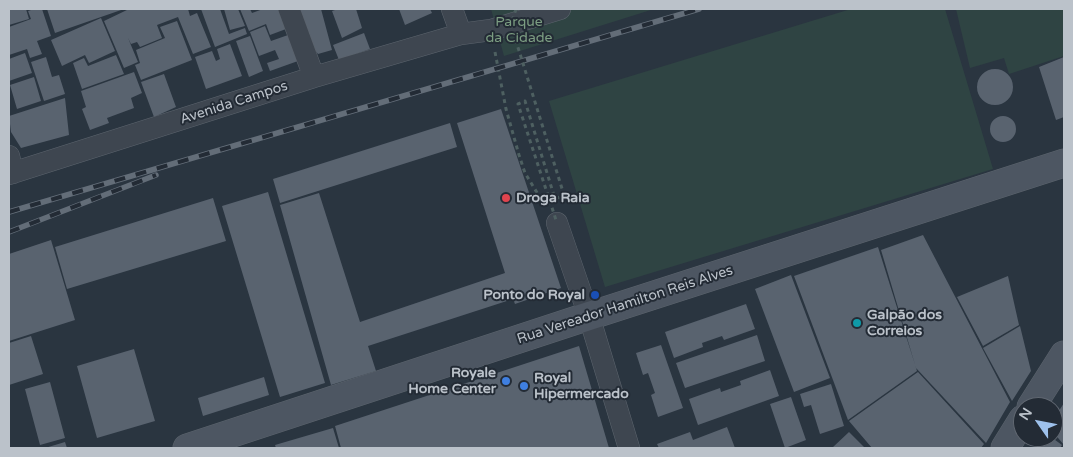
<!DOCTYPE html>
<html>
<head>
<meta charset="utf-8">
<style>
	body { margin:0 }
	#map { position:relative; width:1073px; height:457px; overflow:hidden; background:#2a3540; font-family:"Varela Round",sans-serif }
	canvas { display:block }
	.frame { position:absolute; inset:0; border:10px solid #bbc2ca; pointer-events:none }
	.north { position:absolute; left:1013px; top:397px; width:50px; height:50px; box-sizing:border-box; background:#232b35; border:1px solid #606771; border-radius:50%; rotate:303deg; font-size:14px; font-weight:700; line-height:20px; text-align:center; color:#bbc2ca }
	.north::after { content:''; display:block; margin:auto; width:18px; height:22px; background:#9ec1ec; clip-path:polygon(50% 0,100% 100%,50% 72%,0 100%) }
</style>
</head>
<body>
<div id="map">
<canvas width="1073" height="457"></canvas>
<div class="frame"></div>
<div class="north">N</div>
</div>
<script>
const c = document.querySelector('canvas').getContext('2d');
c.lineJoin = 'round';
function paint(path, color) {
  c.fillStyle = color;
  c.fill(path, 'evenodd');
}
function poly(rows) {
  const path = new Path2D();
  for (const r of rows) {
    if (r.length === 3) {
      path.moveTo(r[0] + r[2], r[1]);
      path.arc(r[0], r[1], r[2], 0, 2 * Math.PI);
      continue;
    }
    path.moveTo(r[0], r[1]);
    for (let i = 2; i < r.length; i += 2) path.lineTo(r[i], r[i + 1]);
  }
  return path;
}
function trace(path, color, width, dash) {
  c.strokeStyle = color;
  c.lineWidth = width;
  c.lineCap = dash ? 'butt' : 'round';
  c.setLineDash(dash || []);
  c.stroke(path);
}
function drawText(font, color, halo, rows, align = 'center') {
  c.font = font + ' "Varela Round",sans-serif';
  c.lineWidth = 4;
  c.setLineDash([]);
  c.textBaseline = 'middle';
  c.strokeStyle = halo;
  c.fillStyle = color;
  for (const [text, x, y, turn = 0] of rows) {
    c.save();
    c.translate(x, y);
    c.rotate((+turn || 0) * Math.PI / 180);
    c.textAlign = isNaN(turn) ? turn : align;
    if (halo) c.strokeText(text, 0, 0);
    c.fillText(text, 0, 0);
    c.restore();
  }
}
const green = poly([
	[491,9,654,9,504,56],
	[851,9,945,9,993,169,605,287,549,101],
	[956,9,1064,9,1064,56,1009,74,1004,58,970,68]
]);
const building = poly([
	[9,9,26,9,29,19,9,25],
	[34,9,42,9,51,36,37,41,42,54,30,58,27,49,9,55,9,27,31,19,28,11],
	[47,9,124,9,55,33],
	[129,9,188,9,190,16,197,13,211,47,193,54,178,17,157,25,162,38,140,47,137,42,131,44,128,38,138,62,124,68,104,21],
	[201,9,220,9,229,34,245,28,247,34,215,47],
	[224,9,238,9,245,26,230,30],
	[240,9,250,9,252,13,263,9,278,9,286,29,270,35,266,24,249,31],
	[293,9,321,9,332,50,318,54,303,36],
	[338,9,356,9,362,28,342,38,332,11],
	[399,9,430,9,432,13,405,25],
	[101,18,115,51,89,63,85,55,62,66,51,40],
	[177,21,192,60,141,80,135,65,140,63,136,50,165,38,160,27],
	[265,26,271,41,288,35,298,61,270,71,267,63,279,59,275,50,259,56,250,32],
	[364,33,370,49,339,60,333,45],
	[250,36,263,71,249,77,236,41],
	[230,44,242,76,206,89,195,57,212,51,216,61,220,59,217,49],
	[25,53,32,73,9,81,9,59],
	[116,55,124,74,82,89,73,63,84,58,88,66],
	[46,57,52,77,59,75,65,94,44,101,31,62],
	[1064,57,1064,117,1056,120,1039,67],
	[995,87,18],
	[134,72,142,93,131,98,134,108,107,118,109,123,90,130,82,109,86,107,81,91],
	[164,74,176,107,154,117,141,82],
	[34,77,41,101,17,109,10,85],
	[65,98,69,135,21,148,11,132,9,116],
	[501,109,561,288,515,304,513,299,368,346,376,371,331,385,280,205,319,193,360,322,505,273,457,123],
	[1003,129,13],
	[450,123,457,147,280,203,273,179],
	[268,192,325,383,280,397,222,206],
	[213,198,226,241,67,289,55,247],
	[923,235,1010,402,986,443,916,368,881,250],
	[51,240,75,320,9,341,9,254],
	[878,247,917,371,848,420,794,276],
	[791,275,830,378,794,392,755,289],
	[1008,276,1019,325,983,346,957,297],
	[746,304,755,329,724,340,722,336,702,343,703,347,674,358,665,332],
	[1020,326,1031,371,1012,401,983,348],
	[757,335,765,361,685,388,676,363],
	[31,336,43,374,9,385,9,343],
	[661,345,683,408,658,417,651,395,655,393,648,373,643,375,636,353],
	[579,346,609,448,341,448,335,426],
	[134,349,155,421,97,438,77,366],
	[770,370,779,396,698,425,689,399,720,388,721,392,741,385,740,381],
	[918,372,984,444,981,448,872,448,849,421],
	[264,377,269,395,203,416,198,398],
	[50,382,65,438,40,445,25,389],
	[831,384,844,426,820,434,811,405,804,407,800,394],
	[791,397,806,440,785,448,770,404],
	[1064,403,1064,445,1053,432,1053,420],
	[727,427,735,448,659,448,657,444,690,432,693,440],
	[333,428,339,448,276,448,275,445],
	[849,432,865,448,832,448],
	[1041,437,1051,437,1062,445,1060,448,1039,448,1035,445],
	[65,442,67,448,45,448]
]);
const path = poly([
	[495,52,506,109,519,155,525,173,544,204]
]);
const minor = poly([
	[289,9,314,77],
	[452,9,461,34],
	[9,156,13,173],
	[9,174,314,77,461,34,491,30,560,9],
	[557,223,589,316,629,448]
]);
const secondary = poly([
	[1031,407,1064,355],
	[187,448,589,316,1064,163],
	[1005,448,1023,419]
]);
const rail = poly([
	[9,212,699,9],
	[9,232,156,175]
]);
const pathBridge = poly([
	[516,9,511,25,564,195,555,199,525,101,518,104,557,223]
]);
const markers = [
	[506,198,5,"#e0444e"],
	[595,295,5,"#1a4fb4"],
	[857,323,5,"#0f9aa8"],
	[506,381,5,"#3f7fe0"],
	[524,386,5,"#3f7fe0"]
];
const parkNames = [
	["Parque",519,22],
	["da Cidade",519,38]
];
const streetNames = [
	["Avenida Campos",234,103,-18],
	["Rua Vereador Hamilton Reis Alves",625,305,-18]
];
const poiNames = [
	["Droga Raia",516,198],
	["Ponto do Royal",585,295,"right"],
	["Galpão dos",867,315],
	["Correios",867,331],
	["Royale",496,373,"right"],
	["Home Center",496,389,"right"],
	["Royal",534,378],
	["Hipermercado",534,394]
];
paint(green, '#2f4443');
paint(building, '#59636f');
trace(minor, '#5c646d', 22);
trace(secondary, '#5c646d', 29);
trace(path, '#4e6061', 3, [4, 4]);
trace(minor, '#3e4650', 21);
trace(secondary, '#4d5662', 28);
trace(rail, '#636d78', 5.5);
trace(rail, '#232b35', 4, [11]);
trace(pathBridge, '#4e6061', 3, [4, 4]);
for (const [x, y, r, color] of markers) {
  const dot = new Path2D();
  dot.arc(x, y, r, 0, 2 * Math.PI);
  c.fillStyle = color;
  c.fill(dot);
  trace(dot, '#232b35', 2);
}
drawText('14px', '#7c9d82', '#232b35', parkNames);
drawText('14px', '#bbc2ca', '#232b35', streetNames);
drawText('bold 14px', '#bbc2ca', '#232b35', poiNames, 'left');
</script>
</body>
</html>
